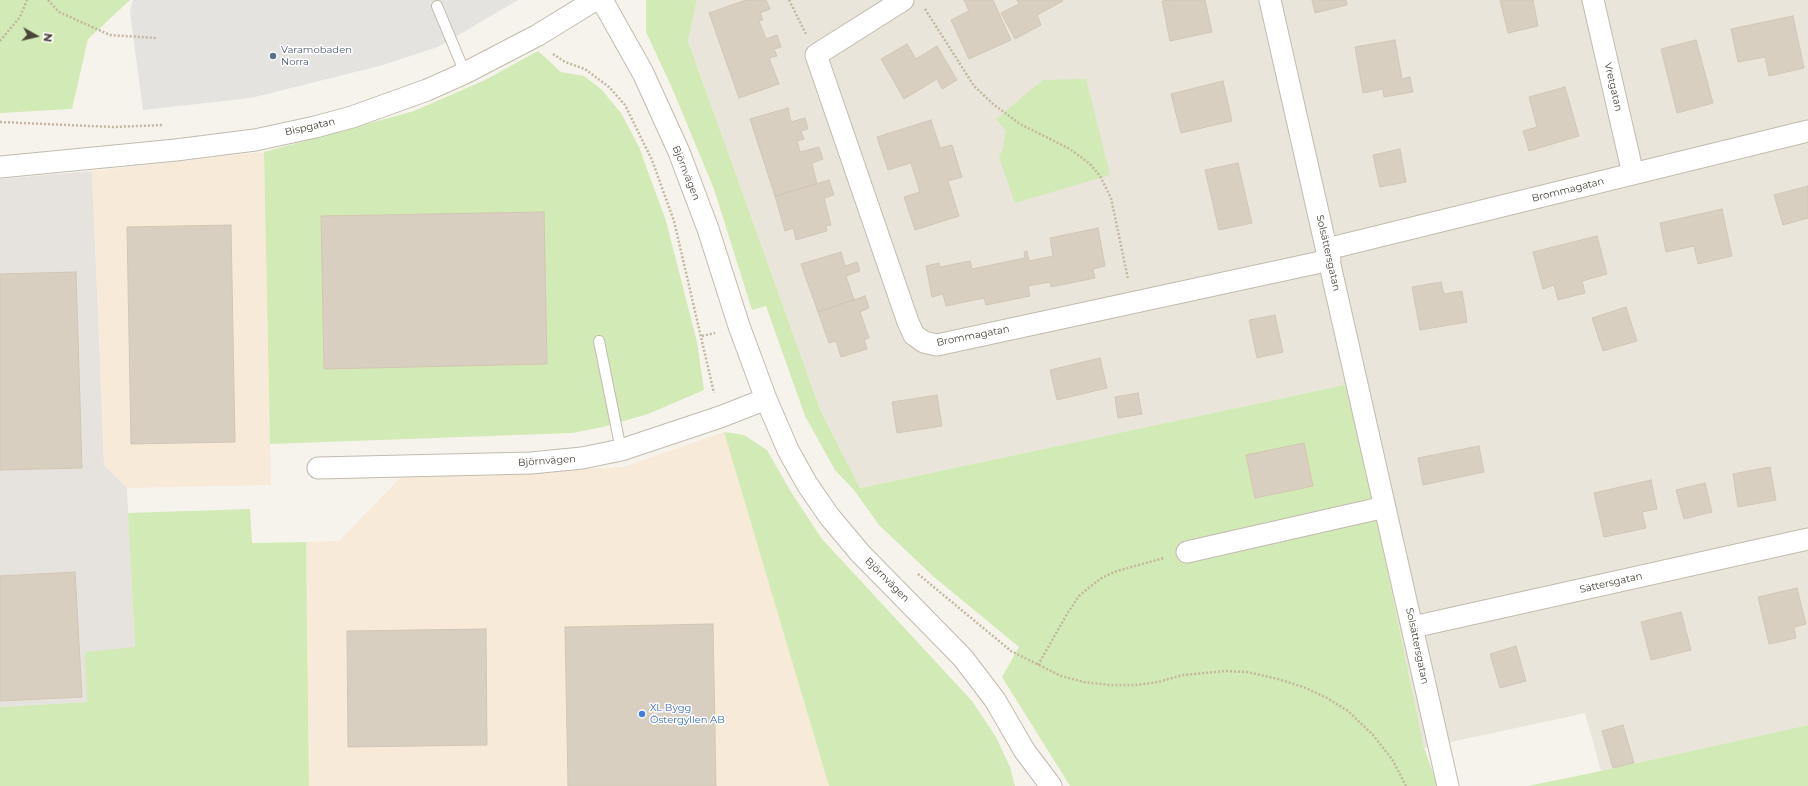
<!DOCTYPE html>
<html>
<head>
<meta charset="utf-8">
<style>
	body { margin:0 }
	#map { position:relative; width:1808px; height:786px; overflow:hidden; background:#f6f3ec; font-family:Montserrat,sans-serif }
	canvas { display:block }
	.north { position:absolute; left:16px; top:16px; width:40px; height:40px; -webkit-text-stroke:3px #fff; paint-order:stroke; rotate:98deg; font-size:11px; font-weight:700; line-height:16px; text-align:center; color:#4b4439 }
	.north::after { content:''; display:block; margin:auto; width:14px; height:18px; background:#4b4439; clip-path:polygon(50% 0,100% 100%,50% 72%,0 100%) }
</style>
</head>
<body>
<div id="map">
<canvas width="1808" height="786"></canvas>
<div class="north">N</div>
</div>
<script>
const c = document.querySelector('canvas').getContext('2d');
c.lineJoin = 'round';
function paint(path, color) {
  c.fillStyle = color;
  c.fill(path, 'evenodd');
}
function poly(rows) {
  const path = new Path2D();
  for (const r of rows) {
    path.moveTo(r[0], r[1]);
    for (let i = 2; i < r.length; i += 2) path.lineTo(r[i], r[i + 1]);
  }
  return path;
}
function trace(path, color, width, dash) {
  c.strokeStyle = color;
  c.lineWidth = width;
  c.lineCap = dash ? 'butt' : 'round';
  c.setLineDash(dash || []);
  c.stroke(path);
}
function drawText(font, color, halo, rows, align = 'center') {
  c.font = font + ' Montserrat,sans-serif';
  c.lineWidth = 3;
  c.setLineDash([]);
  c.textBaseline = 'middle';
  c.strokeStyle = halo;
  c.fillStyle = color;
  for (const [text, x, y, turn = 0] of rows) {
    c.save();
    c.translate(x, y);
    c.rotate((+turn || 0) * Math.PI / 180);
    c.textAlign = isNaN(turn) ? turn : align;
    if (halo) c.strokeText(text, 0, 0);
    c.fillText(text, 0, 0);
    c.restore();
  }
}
const residential = poly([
	[697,0,1808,0,1808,725,1601,771,1585,713,1424,748,1349,384,860,488,820,409,688,41]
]);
const commercial = poly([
	[264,152,271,485,127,488,104,465,92,171],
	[724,432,829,786,309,786,306,542,339,541,400,478,623,467]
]);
const industrial = poly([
	[92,171,104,465,127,488,135,647,87,702,0,707,0,179]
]);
const green = poly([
	[0,0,130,0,88,39,72,109,0,113],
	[646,0,697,0,688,41,820,409,860,488,1349,384,1424,748,1438,786,1070,786,1002,677,1019,647,934,577,879,525,854,490,835,470,805,416,766,306,752,310,714,189,672,88,646,32],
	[538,51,561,72,584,76,601,89,621,113,639,147,666,221,697,342,704,390,648,414,603,427,572,433,270,444,264,152,414,111,485,80],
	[1086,79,1110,175,1015,203,999,157,1003,149,1006,131,996,119,1043,80],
	[724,432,744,435,767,450,791,492,822,539,972,701,996,737,1010,767,1015,786,829,786],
	[250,509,252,543,306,542,309,786,0,786,0,707,87,702,85,652,135,647,128,513],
	[1808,725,1808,786,1528,786,1601,771]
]);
const parking = poly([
	[133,0,518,0,438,47,383,65,251,98,143,110,130,12]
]);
const building = poly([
	[746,0,766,0,770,9,760,13,763,20,759,21,766,39,777,35,781,47,774,49,777,56,769,58,779,84,739,98,709,13,746,0],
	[964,0,993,0,1011,40,969,59,951,20,969,11,964,0],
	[1017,0,1062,0,1063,1,1037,15,1041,25,1015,39,1001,13,1019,4,1017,0],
	[1169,0,1205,0,1212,32,1170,41,1162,1,1169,0],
	[1312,0,1346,0,1347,5,1315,13,1312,0],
	[1500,0,1533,0,1538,26,1508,33,1500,0],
	[1793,16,1804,68,1769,76,1765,57,1738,62,1731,29,1793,16],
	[1395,40,1402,79,1410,77,1413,92,1384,97,1383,89,1363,93,1355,47,1395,40],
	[1696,40,1713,103,1677,113,1661,49,1696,40],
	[907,44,916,59,937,46,957,80,942,89,937,79,904,99,881,59,907,44],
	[1223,81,1232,121,1181,133,1171,94,1223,81],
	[1565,87,1579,136,1529,151,1523,131,1537,127,1529,97,1565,87],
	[788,108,791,122,805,118,808,129,801,131,804,139,797,141,800,152,819,147,823,159,812,163,817,184,775,196,750,119,788,108],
	[931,120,940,148,952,145,962,177,948,181,959,216,915,230,904,197,920,192,911,163,888,170,877,137,931,120],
	[1400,149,1406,182,1380,187,1373,155,1400,149],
	[1238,163,1252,223,1219,230,1205,170,1238,163],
	[829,180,834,195,824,198,831,225,826,226,827,231,796,240,793,228,785,231,775,196,829,180],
	[1808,186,1808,218,1783,225,1774,195,1808,186],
	[1722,209,1732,256,1698,264,1694,246,1666,252,1660,223,1722,209],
	[544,212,547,364,324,369,321,216,544,212],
	[231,225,235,442,131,444,127,227,231,225],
	[1098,228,1105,266,1093,269,1095,278,1051,287,1050,282,1028,286,1030,296,986,305,984,298,946,306,943,294,932,297,926,266,939,263,940,267,970,261,972,269,1025,258,1024,252,1027,251,1029,261,1053,256,1050,238,1098,228],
	[1597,236,1607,274,1582,281,1585,293,1558,300,1554,285,1543,289,1533,252,1597,236],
	[841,252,845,266,857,262,860,271,846,276,854,300,818,312,801,264,841,252],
	[76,272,82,468,0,470,0,274,76,272],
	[1441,282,1444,294,1462,291,1467,322,1420,330,1412,287,1441,282],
	[865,296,869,308,860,312,869,338,864,340,867,349,841,357,836,341,829,343,818,312,865,296],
	[1626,307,1637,341,1603,351,1592,318,1626,307],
	[1275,315,1283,352,1257,358,1249,320,1275,315],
	[1100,358,1107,388,1057,400,1050,370,1100,358],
	[1138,393,1142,414,1118,418,1115,397,1138,393],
	[937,395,942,426,897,433,892,402,937,395],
	[1304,443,1313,486,1255,498,1246,455,1304,443],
	[1479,446,1484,472,1423,485,1418,458,1479,446],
	[1770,467,1776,500,1738,507,1733,474,1770,467],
	[1651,480,1657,509,1642,512,1646,528,1604,537,1594,493,1651,480],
	[1705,483,1712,512,1684,519,1676,490,1705,483],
	[75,572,82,697,0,701,0,576,75,572],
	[1797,588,1806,624,1794,627,1796,638,1769,644,1758,597,1797,588],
	[1681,612,1691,650,1651,660,1641,622,1681,612],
	[713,624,716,786,568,786,565,627,713,624],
	[486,629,487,745,348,747,347,631,486,629],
	[1516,646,1526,681,1500,688,1490,654,1516,646],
	[1623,725,1634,763,1613,768,1602,731,1623,725]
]);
const path = poly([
	[48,0,59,12,110,35,156,38],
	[789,0,806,34],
	[925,9,974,86,993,104,1020,124,1070,149,1090,164,1100,176,1111,198,1128,279],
	[0,41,20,17,27,0],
	[553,54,565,62,585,69,609,87,625,105,652,160,674,221,714,393],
	[0,122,113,127,164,125],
	[702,336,715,333],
	[918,574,1011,651,1061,676,1084,682,1109,685,1136,685,1158,682,1183,675,1226,671,1247,672,1278,679,1306,688,1327,698,1348,711,1373,735,1392,759,1406,786],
	[1038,665,1067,614,1079,596,1091,586,1103,577,1117,571,1164,558]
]);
const service = poly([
	[437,6,465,73],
	[599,341,621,450]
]);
const minor = poly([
	[602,0,643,73,679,152,708,229,739,326,766,399,788,450,807,484,829,516,860,553,963,658,995,700,1024,750,1051,786],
	[903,0,816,55,908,322,914,335,924,342,937,345,1330,260],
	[1270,0,1448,786],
	[1593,0,1633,174],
	[0,167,176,150,255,140,315,127,352,117,427,90,465,73,538,35,595,0],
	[1327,249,1808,131],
	[318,468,531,463,582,458,621,450,720,417,766,399],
	[1187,552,1385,507],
	[1413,627,1808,539]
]);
const markers = [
	[273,56,4,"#5c6f8a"],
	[642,714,4,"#3f7fe0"]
];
const serviceNames = [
	["Varamobaden",281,50],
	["Norra",281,62]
];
const streetNames = [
	["Vretgatan",1613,87,77],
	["Bispgatan",310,127,-13],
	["Björnvägen",686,173,68],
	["Brommagatan",1568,190,-14],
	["Solsättersgatan",1328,253,77],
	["Brommagatan",973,336,-11],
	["Björnvägen",547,461,-4],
	["Björnvägen",887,580,45],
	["Sättersgatan",1611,583,-13],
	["Solsättersgatan",1417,646,78]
];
const shopNames = [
	["XL Bygg",650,708],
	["Östergyllen AB",650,720]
];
paint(residential, '#eae5da');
paint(commercial, '#f7ead8');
paint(industrial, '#e6e2dd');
paint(green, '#d2eab5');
paint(parking, '#e5e3e0');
paint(building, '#d8cfc1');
trace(building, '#d3c7b4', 1);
trace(service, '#c2bbae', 12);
trace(minor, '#c2bbae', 23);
trace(path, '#c4b79f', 2.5, [2, 2]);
trace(service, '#fff', 10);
trace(minor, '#fff', 21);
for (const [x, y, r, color] of markers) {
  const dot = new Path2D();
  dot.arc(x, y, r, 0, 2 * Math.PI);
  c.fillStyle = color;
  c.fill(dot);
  trace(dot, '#fff', 1.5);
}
drawText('10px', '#4e5e75', '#fff', serviceNames, 'left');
drawText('10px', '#4b4439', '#fff', streetNames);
drawText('10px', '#366cbe', '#fff', shopNames, 'left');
</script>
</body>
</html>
